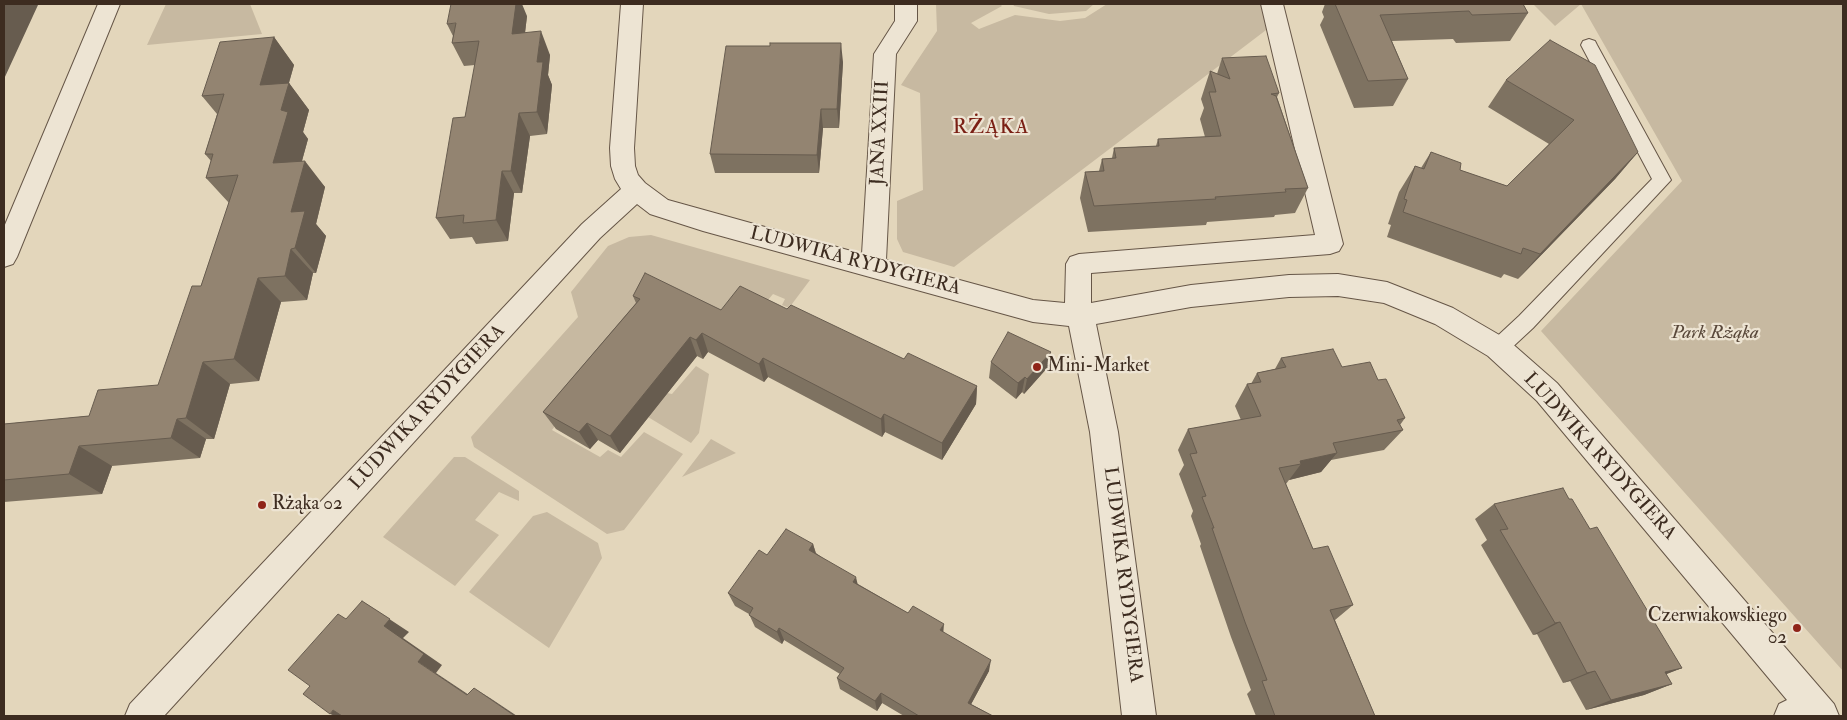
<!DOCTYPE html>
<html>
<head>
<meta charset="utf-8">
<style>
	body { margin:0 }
	#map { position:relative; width:1847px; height:720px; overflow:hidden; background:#e3d6bb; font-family:"IM FELL Double Pica",serif }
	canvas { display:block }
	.frame { position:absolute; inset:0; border:5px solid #3d2c20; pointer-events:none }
</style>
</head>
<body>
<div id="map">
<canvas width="1847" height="720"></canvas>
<div class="frame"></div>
</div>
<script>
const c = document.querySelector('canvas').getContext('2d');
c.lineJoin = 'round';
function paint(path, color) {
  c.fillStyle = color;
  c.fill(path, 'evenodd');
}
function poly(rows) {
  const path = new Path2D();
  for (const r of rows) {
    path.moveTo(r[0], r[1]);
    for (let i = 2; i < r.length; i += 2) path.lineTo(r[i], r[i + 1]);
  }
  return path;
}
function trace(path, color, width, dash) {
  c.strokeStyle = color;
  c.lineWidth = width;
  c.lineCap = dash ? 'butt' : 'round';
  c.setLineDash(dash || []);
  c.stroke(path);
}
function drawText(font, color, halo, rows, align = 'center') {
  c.font = font + ' "IM FELL Double Pica",serif';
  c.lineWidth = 4.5;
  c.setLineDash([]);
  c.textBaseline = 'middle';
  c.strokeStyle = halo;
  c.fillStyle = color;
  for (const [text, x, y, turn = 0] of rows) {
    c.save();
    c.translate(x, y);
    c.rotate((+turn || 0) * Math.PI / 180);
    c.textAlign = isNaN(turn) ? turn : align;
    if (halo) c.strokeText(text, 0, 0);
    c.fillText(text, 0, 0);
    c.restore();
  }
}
const green = poly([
	[166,4,250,4,262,34,147,45],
	[936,4,1000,4,1002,6,971,23,979,29,1015,15,1060,21,1085,18,1107,4,1268,4,1274,24,954,267,903,252,897,239,897,201,923,190,920,93,901,85,937,31],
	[1013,4,1094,4,1086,11,1049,14,1014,6],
	[1533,4,1581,4,1555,26],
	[1581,4,1843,4,1843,671,1541,331,1682,181],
	[651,235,810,280,789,308,782,305,785,299,773,294,768,300,566,411,552,430,600,457,608,450,621,457,644,432,683,454,624,530,607,534,474,447,471,437,578,317,571,292,608,246,629,237],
	[696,366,709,374,699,433,691,443,648,417,667,393,672,394],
	[711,439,736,453,682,477],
	[454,457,465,457,519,491,519,501,499,492,475,520,499,535,455,586,383,537],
	[547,512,598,543,602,558,549,648,469,592,533,516]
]);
const lane = poly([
	[1589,39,1595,41,1597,45,1671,180,1533,328,1505,354,1498,356,1491,354,1488,348,1491,342,1519,316,1652,179,1581,45,1583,41,1589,39]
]);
const street = poly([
	[98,4,120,4,17,257,13,264,4,267,4,227,98,4],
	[621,4,643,4,634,148,635,166,638,175,645,183,668,200,862,254,874,54,895,21,895,4,917,4,917,21,896,54,886,260,1033,300,1065,303,1066,264,1070,257,1079,254,1315,235,1261,4,1283,4,1343,244,1339,251,1330,254,1091,273,1091,303,1191,285,1289,275,1338,274,1387,282,1453,308,1508,340,1557,383,1834,704,1839,716,1774,716,1779,704,1787,700,1537,401,1488,356,1435,324,1384,303,1338,296,1289,297,1191,307,1096,324,1118,432,1156,716,1122,716,1090,432,1069,326,1033,322,703,231,650,214,637,204,600,238,164,716,125,716,130,704,582,224,621,189,615,179,611,166,610,148,621,4]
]);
const wall = poly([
	[1325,4,1523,4,1528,13,1510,41,1456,43,1453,39,1392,41,1408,79,1393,106,1354,108,1320,25,1324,17,1322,12],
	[527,16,525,33,550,55,548,75,552,85,547,134,530,136,522,193,514,193,508,241,476,244,472,237,450,239,436,218,465,117,475,65,464,66,452,43,453,36,447,24],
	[274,37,294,65,289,83,309,110,303,132,308,139,302,161,325,187,316,224,326,236,316,273,313,273,307,300,281,302,259,381,230,384,214,439,206,439,200,458,112,466,102,494,4,502,4,424,89,416,158,385,201,286,229,203,206,178,211,161,205,154,217,114,202,96],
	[1222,58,1279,93,1277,97,1308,188,1295,213,1275,215,1274,217,1207,222,1206,225,1088,232,1080,198,1085,172,1099,171,1102,159,1112,158,1114,148,1156,146,1158,139,1205,137,1200,119,1204,108,1201,99,1210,71,1217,74],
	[843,62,839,128,823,128,819,173,715,173,710,154],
	[1506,80,1638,152,1615,179,1518,279,1504,274,1501,278,1387,237,1391,225,1388,224,1399,192,1415,166,1421,168,1431,152,1460,170,1507,186,1549,144,1488,107],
	[633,296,721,310,787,309,904,359,977,386,976,404,942,460,885,432,882,437,768,377,764,382,708,352,703,359,697,356,620,453,598,440,590,449,556,429,543,412,636,303],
	[1281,358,1342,367,1378,380,1405,418,1400,425,1403,430,1384,450,1331,460,1321,472,1289,480,1286,484,1313,549,1353,605,1335,620,1375,716,1256,716,1247,694,1251,690,1231,637,1200,546,1201,544,1191,516,1193,511,1179,474,1184,465,1178,450,1188,429,1241,420,1235,406,1247,384,1251,384,1257,373,1275,369],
	[991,362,1048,367,1024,394,1022,392,1016,399,989,378],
	[1569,499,1590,529,1682,668,1666,674,1672,684,1644,695,1586,710,1570,681,1563,683,1537,634,1533,635,1481,545,1487,540,1475,519,1494,504],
	[813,544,816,553,858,584,908,613,943,632,989,671,971,704,993,716,904,716,882,703,877,711,840,689,837,678,840,674,784,640,782,644,755,627,749,614,735,606,728,593,767,555]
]);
const shadedWall = poly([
	[4,4,37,4,38,5,4,79],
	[513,4,522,4,527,16,522,57,512,34],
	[541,31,550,55,548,75,552,85,547,134,537,112,537,62],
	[274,37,294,65,280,113,260,85],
	[841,43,843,62,839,128,837,109],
	[289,83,309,110,303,132,308,139,294,189,273,163,281,110],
	[821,109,823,128,819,173,817,155],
	[519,113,530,136,522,193,511,171],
	[1638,152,1615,179,1518,279,1540,254],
	[305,161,325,187,316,224,326,236,316,273,295,248,291,212],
	[502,171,514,193,508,241,496,220],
	[291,249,313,273,307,300,285,276],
	[258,278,281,302,259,381,234,359],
	[702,333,708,352,703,359,696,340],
	[690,337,697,356,620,453,610,436],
	[1051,352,1048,367,1024,394,1027,379],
	[763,358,768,377,764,382,759,364],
	[203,362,230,384,214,439,186,418],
	[1025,377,1022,392,1016,399,1018,383],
	[977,386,976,404,942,460,942,443],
	[884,414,885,432,882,437,881,419],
	[177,419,206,439,200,458,171,438],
	[587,423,598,440,590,449,579,432],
	[79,446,112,466,102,494,69,474],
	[1337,453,1321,472,1289,480,1301,464,1300,461],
	[813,544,817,558,809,550],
	[856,577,859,590,853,582],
	[362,601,409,632,403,638,442,665,436,673,484,705,467,695,418,662,384,626],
	[1560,622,1537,634,1533,635,1555,623],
	[944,624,943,636,940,630],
	[779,628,784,640,782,644,777,632],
	[991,660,989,671,967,712,968,703],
	[1682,668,1654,679,1665,672],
	[1595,671,1570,681,1563,683,1587,673],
	[1672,684,1644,695,1586,710,1611,700],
	[474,688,490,698,517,716,515,716],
	[881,693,882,703,877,711,875,701],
	[333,710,348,716,335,716,330,714]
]);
const building = poly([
	[451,4,516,4,512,34,541,31,537,62,543,62,537,112,519,113,511,171,502,171,496,220,463,223,464,215,436,218,453,118,465,117,479,41,452,43,456,23,447,24,451,4],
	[1335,4,1523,4,1528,13,1472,15,1469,11,1380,15,1408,79,1368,81,1335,4],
	[274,37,260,85,289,83,281,110,288,112,273,163,305,161,291,212,305,211,295,248,291,249,285,276,258,278,234,359,203,362,186,418,177,419,171,438,79,446,69,474,4,480,4,424,89,416,98,390,158,385,192,286,201,286,238,175,206,178,213,154,205,154,224,94,202,96,220,42,274,37],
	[1550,40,1595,65,1638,152,1540,254,1523,248,1521,254,1403,212,1407,200,1404,199,1415,166,1424,169,1431,152,1461,163,1460,170,1507,186,1574,120,1506,80,1550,40],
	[770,43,841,43,837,109,821,109,817,155,710,154,726,46,770,46,770,43],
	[1266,56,1279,93,1271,94,1276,96,1308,188,1285,189,1286,192,1215,197,1216,199,1094,206,1085,172,1104,171,1102,159,1116,158,1114,148,1159,146,1158,139,1221,136,1209,92,1216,92,1210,71,1230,79,1222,58,1266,56],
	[645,273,721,310,740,286,787,309,791,305,904,359,908,353,977,386,942,443,884,414,881,419,763,358,759,364,702,333,696,340,690,337,610,436,587,423,579,432,543,412,640,299,633,296,645,273],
	[1008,332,1051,352,1027,379,1025,377,1018,383,991,362,1008,332],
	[1333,349,1342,367,1370,362,1378,380,1386,379,1405,418,1397,420,1403,430,1333,443,1337,453,1300,461,1301,464,1279,468,1313,549,1328,546,1353,605,1330,610,1375,716,1275,716,1262,681,1267,680,1245,622,1212,528,1214,528,1202,497,1206,496,1190,454,1197,453,1188,429,1261,416,1247,384,1261,382,1257,373,1286,367,1281,358,1333,349],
	[1563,488,1569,499,1572,499,1590,529,1597,527,1682,668,1665,672,1672,684,1611,700,1595,671,1587,673,1560,622,1555,623,1500,530,1508,529,1494,504,1563,488],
	[786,529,813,544,809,550,856,577,853,582,908,613,913,606,944,624,940,630,991,660,968,703,993,716,919,716,881,693,875,701,837,678,844,668,779,628,777,632,749,615,753,608,728,593,759,550,767,555,786,529],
	[362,601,390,619,384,626,424,654,418,662,467,695,474,688,515,716,342,716,333,710,330,714,303,694,310,686,288,670,338,614,346,619,362,601]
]);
const markers = [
	[1037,367,5,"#8f2418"],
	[262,505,5,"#8f2418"],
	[1797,628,5,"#8f2418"]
];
const streetNames = [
	["JANA XXIII",881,133,-87],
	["LUDWIKA RYDYGIERA",855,262,15],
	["LUDWIKA RYDYGIERA",428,408,-47],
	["LUDWIKA RYDYGIERA",1599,457,48],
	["LUDWIKA RYDYGIERA",1122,575,83]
];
const parkNames = [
	["Park Rżąka",1715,334]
];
const poiNames = [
	["Mini-Market",1047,367],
	["Rżąka 02",272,505],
	["Czerwiakowskiego",1787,617,"right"],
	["02",1787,639,"right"]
];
const quarterNames = [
	["RŻĄKA",991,128]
];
paint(green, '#c7b9a1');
trace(lane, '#665647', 2);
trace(street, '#665647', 2);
paint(lane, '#ede4d3');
paint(street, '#ede4d3');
paint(wall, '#7e7261');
paint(shadedWall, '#675c4f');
paint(building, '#938471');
trace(building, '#675c4f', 1);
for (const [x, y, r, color] of markers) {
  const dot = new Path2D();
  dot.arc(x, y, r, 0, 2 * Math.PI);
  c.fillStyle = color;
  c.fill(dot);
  trace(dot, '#ede4d3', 2);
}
drawText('19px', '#3d2c20', '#ede4d3', streetNames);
drawText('italic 19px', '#59483a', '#ede4d3', parkNames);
drawText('19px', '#3d2c20', '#ede4d3', poiNames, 'left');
c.letterSpacing = '1px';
drawText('21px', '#7a1f14', '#ede4d3', quarterNames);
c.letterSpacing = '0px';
</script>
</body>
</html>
